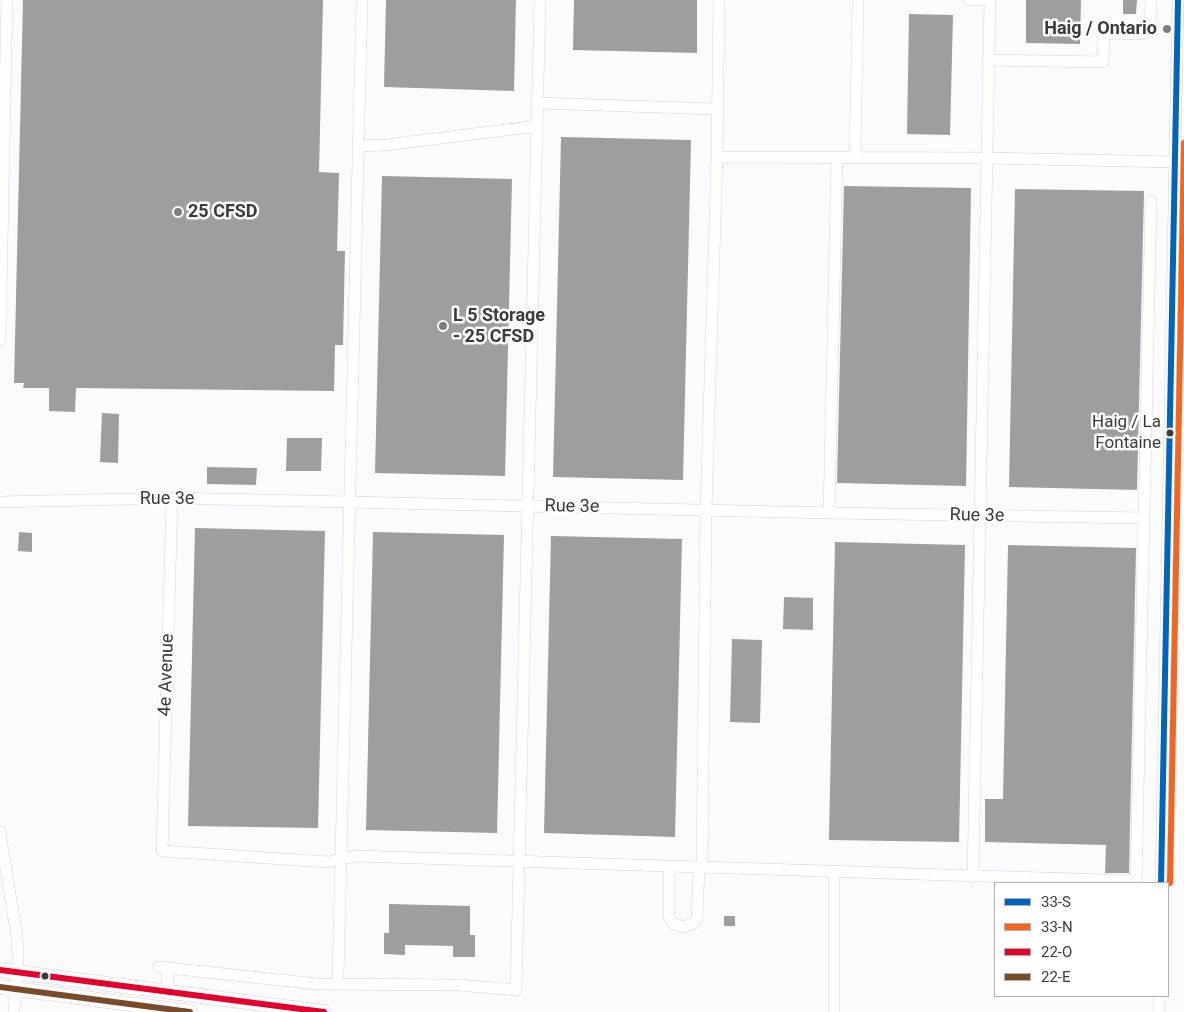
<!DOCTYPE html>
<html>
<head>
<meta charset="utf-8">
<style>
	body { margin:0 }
	#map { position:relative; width:1184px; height:1012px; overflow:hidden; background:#fbfafd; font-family:Roboto,sans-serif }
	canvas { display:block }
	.legend { position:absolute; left:994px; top:882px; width:175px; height:115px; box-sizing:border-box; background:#fff; border:1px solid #b1b1b2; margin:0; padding:6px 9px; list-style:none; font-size:15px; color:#3b3b3f }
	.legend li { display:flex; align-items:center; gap:10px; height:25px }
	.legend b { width:25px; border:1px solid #b1b1b2 }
</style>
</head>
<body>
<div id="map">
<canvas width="1184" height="1012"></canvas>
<ul class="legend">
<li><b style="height:6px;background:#0065bd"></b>33-S</li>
<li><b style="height:6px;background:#f26522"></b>33-N</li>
<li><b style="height:6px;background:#e4002b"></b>22-O</li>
<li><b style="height:6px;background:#7a4b2a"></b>22-E</li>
</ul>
</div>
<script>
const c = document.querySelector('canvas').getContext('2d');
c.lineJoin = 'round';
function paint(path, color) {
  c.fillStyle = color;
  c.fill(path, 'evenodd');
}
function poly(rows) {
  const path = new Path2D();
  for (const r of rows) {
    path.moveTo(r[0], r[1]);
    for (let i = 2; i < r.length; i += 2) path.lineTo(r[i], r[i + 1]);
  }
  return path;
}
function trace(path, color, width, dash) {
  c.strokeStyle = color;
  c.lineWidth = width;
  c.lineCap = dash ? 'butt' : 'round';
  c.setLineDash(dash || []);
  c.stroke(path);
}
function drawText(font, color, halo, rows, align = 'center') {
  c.font = font + ' Roboto,sans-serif';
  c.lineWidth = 5;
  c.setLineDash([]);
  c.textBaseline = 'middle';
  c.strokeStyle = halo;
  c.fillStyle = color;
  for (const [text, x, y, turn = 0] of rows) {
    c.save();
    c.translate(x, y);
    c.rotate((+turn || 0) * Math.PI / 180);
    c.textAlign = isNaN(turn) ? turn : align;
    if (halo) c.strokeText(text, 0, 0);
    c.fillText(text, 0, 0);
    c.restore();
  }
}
const building = poly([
	[23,0,323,0,319,172,339,173,337,251,345,251,343,345,335,345,334,391,76,388,75,412,49,411,49,388,23,388,24,383,14,383],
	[386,0,516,0,514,91,384,87],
	[574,0,697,0,697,53,573,50],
	[1026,0,1081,0,1080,44,1026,43],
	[1123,0,1137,0,1136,14,1123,14],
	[909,14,953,15,950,135,907,134],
	[561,137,691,140,683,480,553,477],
	[382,176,512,179,505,476,375,473],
	[844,186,971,188,966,486,837,483],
	[1015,189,1144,191,1137,490,1009,487],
	[102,413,119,414,118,463,100,462],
	[287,438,322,438,321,471,286,471],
	[207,467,257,468,256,485,207,484],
	[195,528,325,531,318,828,188,826],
	[19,532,32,533,32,552,18,551],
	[373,532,504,535,497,833,366,830],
	[551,536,682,539,675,837,544,833],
	[835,542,965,545,959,842,829,840],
	[1008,545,1136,548,1129,873,1105,873,1106,845,985,842,985,799,1003,799],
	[784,597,813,598,813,630,783,629],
	[732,639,762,640,760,723,730,722],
	[389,904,470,906,470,935,475,935,475,957,453,957,453,946,405,945,405,955,384,954,384,933,389,933],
	[724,916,735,916,735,926,724,926]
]);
const minor = poly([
	[969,0,990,0],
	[1104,33,1141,34,1145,33,1150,26,1151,0],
	[988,60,1103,62,1104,27],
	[538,103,716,109],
	[358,146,386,145,537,126],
	[717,157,987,158,1175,162],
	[855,157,858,0],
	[0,341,7,0],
	[1170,454,1184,454],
	[172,498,162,851,329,862,356,856,1136,881,1151,201],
	[0,502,172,498,829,513,1144,518],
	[829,513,837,157],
	[0,832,17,937,18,956,14,1012],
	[669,866,669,916,672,923,683,927,694,923,697,918,699,867],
	[702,867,706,510,717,157,719,0],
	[834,872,834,1012],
	[973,877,990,0],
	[1161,883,1178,0],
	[159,967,317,984,459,985,516,990,540,0],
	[338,976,362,0],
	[167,991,168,968],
	[1159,1012,1159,996]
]);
const major = poly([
	[0,970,324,1012],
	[0,987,190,1012]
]);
const bus1 = poly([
	[1161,883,1178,0]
]);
const bus2 = poly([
	[1170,883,1184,143]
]);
const bus3 = poly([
	[0,970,324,1012]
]);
const bus4 = poly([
	[0,987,190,1012]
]);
const markers = [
	[1167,29,5,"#7e7e82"],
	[178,212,5,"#7e7e82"],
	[443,326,5,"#7e7e82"],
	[1170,433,4.5,"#3b3b3f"],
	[45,976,4.5,"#3b3b3f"]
];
const busNames = [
	["Haig / La",1161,423],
	["Fontaine",1161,444]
];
const poiNames = [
	["Haig / Ontario",1157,29,"right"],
	["25 CFSD",188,212],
	["L 5 Storage",453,316],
	["- 25 CFSD",453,337]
];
const streetNames = [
	["Rue 3e",167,499],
	["Rue 3e",572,507,1],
	["Rue 3e",977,516,1],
	["4e Avenue",167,675,-88]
];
paint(building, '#9e9ea1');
trace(minor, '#d2d1d4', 12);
trace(major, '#d2d1d4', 15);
trace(minor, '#fefeff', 11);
trace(major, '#fefeff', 14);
trace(bus1, '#0065bd', 6);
trace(bus2, '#f26522', 6);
trace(bus3, '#e4002b', 6);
trace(bus4, '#7a4b2a', 6);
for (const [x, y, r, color] of markers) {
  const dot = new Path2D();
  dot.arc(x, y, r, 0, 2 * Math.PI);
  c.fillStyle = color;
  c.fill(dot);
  trace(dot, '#fff', 2);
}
drawText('17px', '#3b3b3f', '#fff', busNames, 'right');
drawText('bold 18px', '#3b3b3f', '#fff', poiNames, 'left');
drawText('18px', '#3b3b3f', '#fff', streetNames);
</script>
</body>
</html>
